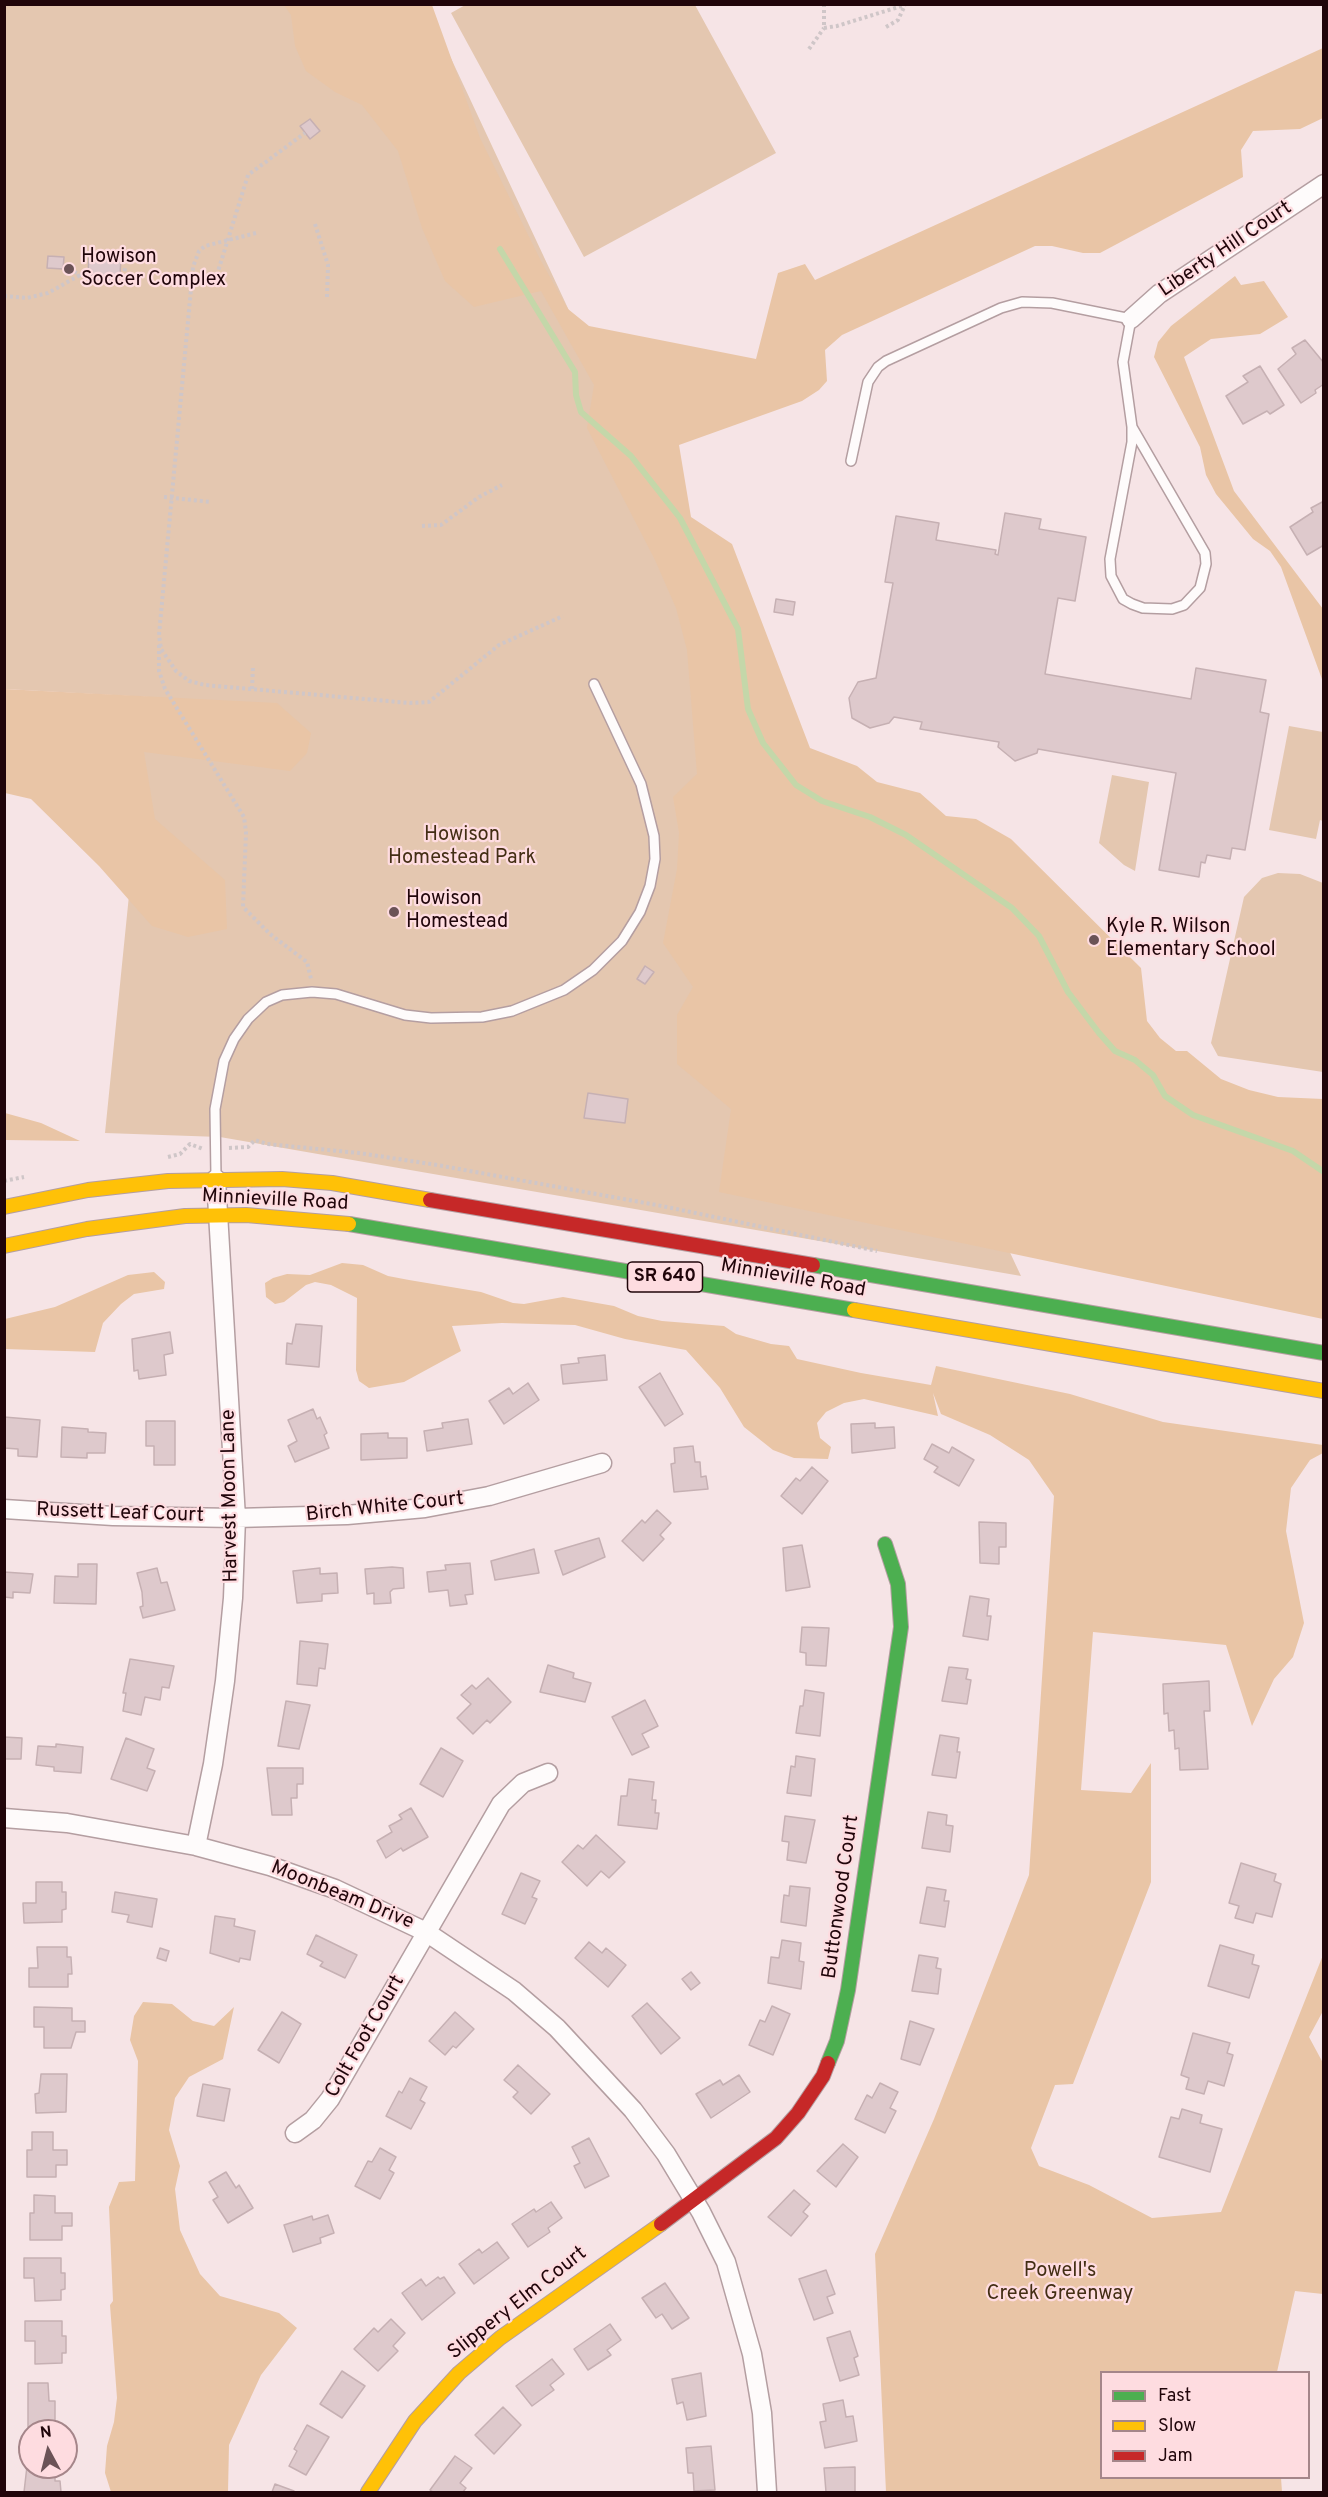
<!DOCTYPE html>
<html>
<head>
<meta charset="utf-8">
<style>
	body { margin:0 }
	#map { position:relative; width:1328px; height:2497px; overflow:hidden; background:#f6e4e6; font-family:Overpass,sans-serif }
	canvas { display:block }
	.frame { position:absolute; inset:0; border:6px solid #20050a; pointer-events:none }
	.legend { position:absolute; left:1100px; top:2371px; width:210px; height:108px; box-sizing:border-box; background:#fedce0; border:2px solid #a5868a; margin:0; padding:8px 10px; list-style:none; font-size:18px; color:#20050a }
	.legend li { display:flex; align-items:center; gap:12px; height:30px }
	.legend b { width:30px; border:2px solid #a5868a }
	.north { position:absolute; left:18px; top:2419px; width:60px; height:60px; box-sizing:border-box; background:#fedce0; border:2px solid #a5868a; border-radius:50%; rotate:353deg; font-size:16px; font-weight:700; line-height:24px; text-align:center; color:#20050a }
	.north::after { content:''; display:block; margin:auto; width:21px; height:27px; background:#6b5357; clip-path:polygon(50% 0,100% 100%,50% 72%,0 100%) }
</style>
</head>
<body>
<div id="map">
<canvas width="1328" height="2497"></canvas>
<div class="frame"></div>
<ul class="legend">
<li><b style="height:8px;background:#4caf50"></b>Fast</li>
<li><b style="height:8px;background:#ffc107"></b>Slow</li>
<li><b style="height:8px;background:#c62828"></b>Jam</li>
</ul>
<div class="north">N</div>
</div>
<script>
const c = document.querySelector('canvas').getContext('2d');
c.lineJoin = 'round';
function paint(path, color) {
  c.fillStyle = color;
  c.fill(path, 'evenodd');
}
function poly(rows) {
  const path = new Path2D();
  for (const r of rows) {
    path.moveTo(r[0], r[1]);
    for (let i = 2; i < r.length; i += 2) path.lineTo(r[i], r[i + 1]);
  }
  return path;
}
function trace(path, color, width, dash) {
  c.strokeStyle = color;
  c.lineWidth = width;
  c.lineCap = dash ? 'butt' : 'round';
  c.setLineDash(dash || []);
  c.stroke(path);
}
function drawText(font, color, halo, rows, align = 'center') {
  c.font = font + ' Overpass,sans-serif';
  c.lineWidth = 4.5;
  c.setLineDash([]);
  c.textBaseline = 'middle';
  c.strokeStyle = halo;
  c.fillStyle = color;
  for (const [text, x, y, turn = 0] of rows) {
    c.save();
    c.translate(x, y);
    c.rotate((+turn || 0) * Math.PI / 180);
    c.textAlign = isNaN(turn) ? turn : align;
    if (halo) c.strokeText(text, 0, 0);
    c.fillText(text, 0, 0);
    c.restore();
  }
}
const green = poly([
	[467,4,695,5,776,153,584,257,451,13],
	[4,5,426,5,1021,1276,220,1137,105,1133,149,697,5,689],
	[1289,726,1323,732,1323,821,1320,820,1316,839,1269,830],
	[1112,775,1149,782,1135,871,1124,865,1099,843],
	[1278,873,1300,874,1323,883,1323,1072,1218,1056,1211,1043,1244,897,1262,878]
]);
const forest = poly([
	[284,5,432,5,480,138,541,261,568,309,589,326,756,359,778,273,805,264,815,280,1323,48,1323,118,1300,129,1253,131,1241,150,1243,177,1100,253,1083,253,1052,246,1035,246,842,335,825,350,827,381,819,390,802,401,679,445,691,517,732,544,810,748,857,766,877,782,920,793,946,816,976,819,1011,839,1141,968,1147,1021,1160,1038,1176,1051,1187,1051,1221,1079,1249,1090,1278,1097,1323,1099,1323,1319,719,1192,731,1109,677,1064,677,1015,693,987,663,943,677,869,679,833,673,797,697,774,687,650,676,608,655,560,587,428,594,385,541,291,474,307,445,281,422,228,398,151,362,105,335,92,306,71,295,46,291,15],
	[1235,276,1241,285,1264,281,1288,317,1260,334,1211,339,1184,357,1234,491,1323,609,1323,682,1281,567,1270,551,1253,539,1216,494,1206,475,1200,447,1154,357,1158,342,1171,326],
	[4,689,277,703,311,733,307,753,290,771,144,752,155,819,225,880,227,929,188,937,152,926,99,866,31,799,5,793],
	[5,1113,41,1123,80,1141,5,1140],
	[342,1263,363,1265,388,1276,409,1280,481,1292,513,1303,524,1304,563,1297,614,1306,638,1316,662,1321,724,1326,736,1334,771,1344,789,1346,797,1359,861,1373,931,1385,936,1366,1070,1394,1163,1422,1323,1445,1323,1453,1310,1460,1291,1488,1286,1531,1304,1623,1293,1657,1274,1679,1252,1726,1226,1645,1093,1632,1081,1790,1131,1793,1151,1763,1151,1882,1073,2084,1055,2085,1031,2148,1039,2166,1089,2185,1152,2218,1221,2212,1323,1955,1323,2011,1309,2037,1323,2063,1323,2294,1295,2291,1277,2372,1102,2372,1102,2478,1281,2478,1282,2492,886,2492,875,2254,934,2119,1029,1875,1054,1496,1029,1460,990,1435,941,1414,933,1393,938,1416,864,1399,844,1403,826,1412,817,1423,820,1438,831,1447,828,1459,794,1458,773,1450,744,1427,720,1388,686,1350,625,1339,575,1325,502,1323,452,1326,461,1351,404,1382,369,1388,359,1381,356,1370,357,1298,331,1285,315,1282,306,1285,284,1302,275,1304,266,1297,265,1283,273,1278,287,1274,310,1275],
	[154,1272,165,1282,164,1289,134,1294,121,1304,103,1323,95,1352,5,1349,5,1319,55,1307,128,1275],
	[143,2002,172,2004,193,2021,214,2026,234,2007,223,2059,189,2077,175,2098,169,2130,180,2166,175,2189,180,2230,200,2274,220,2296,279,2313,297,2328,261,2375,229,2445,228,2492,111,2492,105,2473,107,2446,114,2422,117,2398,110,2305,113,2301,109,2207,119,2182,135,2181,138,2061,130,2040,134,2016]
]);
const stream = poly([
	[500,249,575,372,576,395,581,412,631,456,680,518,738,629,748,709,763,743,796,785,822,801,870,817,906,835,1012,908,1039,936,1068,992,1099,1033,1115,1051,1135,1060,1153,1075,1165,1096,1193,1115,1293,1151,1324,1172]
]);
const building = poly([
	[310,119,320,131,310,139,300,126,310,119],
	[89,252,121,254,120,277,88,275,89,252],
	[48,256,64,257,63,269,47,268,48,256],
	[1305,340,1324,363,1324,384,1315,390,1316,393,1301,403,1278,369,1296,354,1292,348,1305,340],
	[1260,366,1284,405,1270,414,1267,411,1243,424,1226,396,1248,382,1243,376,1260,366],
	[1324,501,1324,545,1307,555,1290,527,1313,512,1311,508,1324,501],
	[1005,513,1041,519,1039,529,1086,537,1075,601,1058,598,1045,674,1191,699,1196,668,1266,680,1260,712,1269,714,1245,850,1232,848,1230,859,1207,855,1205,863,1201,862,1199,877,1159,870,1176,773,1038,749,1037,753,1015,761,998,747,999,742,920,729,922,722,894,717,889,723,870,728,852,718,849,698,858,682,876,678,893,583,885,582,896,516,939,523,936,540,996,550,995,554,998,555,1005,513],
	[776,599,795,602,793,615,774,612,776,599],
	[645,966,654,972,645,984,637,979,645,966],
	[588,1093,628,1099,625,1123,584,1118,588,1093],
	[296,1324,322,1326,319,1367,286,1364,287,1343,292,1344,296,1324],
	[170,1332,173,1353,164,1355,166,1375,139,1379,138,1370,134,1371,132,1339,170,1332],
	[605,1355,607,1380,563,1384,561,1365,579,1363,578,1358,605,1355],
	[660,1373,683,1414,665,1426,639,1387,660,1373],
	[528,1383,539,1400,504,1424,489,1401,509,1388,513,1394,528,1383],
	[313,1409,317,1419,320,1417,327,1433,324,1435,329,1448,295,1462,288,1446,297,1441,288,1420,313,1409],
	[4,1417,40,1420,37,1457,18,1456,18,1449,4,1448,4,1417],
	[468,1419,472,1444,427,1451,424,1431,443,1428,442,1423,468,1419],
	[146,1421,175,1421,175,1465,154,1465,154,1446,146,1446,146,1421],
	[875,1423,875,1428,894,1427,895,1448,852,1453,851,1424,875,1423],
	[62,1427,88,1429,88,1432,106,1433,105,1453,87,1453,87,1458,61,1457,62,1427],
	[388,1433,388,1438,407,1438,407,1458,361,1460,361,1434,388,1433],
	[932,1444,949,1453,952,1447,974,1460,959,1486,934,1472,938,1467,924,1459,932,1444],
	[693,1446,695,1462,700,1462,701,1477,706,1476,708,1489,674,1492,671,1464,675,1463,674,1448,693,1446],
	[812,1467,828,1481,802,1514,781,1496,796,1478,800,1481,812,1467],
	[657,1510,671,1523,660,1535,664,1539,643,1561,622,1541,642,1520,645,1523,657,1510],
	[979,1522,1006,1523,1006,1547,999,1547,999,1564,980,1563,979,1522],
	[599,1538,605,1557,563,1575,555,1551,599,1538],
	[802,1545,810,1587,786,1591,783,1548,802,1545],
	[534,1549,539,1573,495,1580,491,1561,534,1549],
	[470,1563,473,1594,465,1595,467,1604,450,1606,448,1590,429,1592,427,1572,446,1570,445,1565,470,1563],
	[78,1564,97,1564,96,1604,54,1603,55,1576,78,1577,78,1564],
	[392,1567,403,1568,404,1588,393,1589,390,1592,391,1603,374,1604,374,1593,367,1594,365,1569,392,1567],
	[157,1568,161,1583,167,1582,175,1610,143,1618,140,1607,143,1606,142,1592,137,1573,157,1568],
	[320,1568,320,1574,337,1573,338,1593,322,1594,322,1601,297,1603,293,1571,320,1568],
	[4,1572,33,1574,30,1593,13,1592,13,1598,4,1597,4,1572],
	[970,1596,989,1599,987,1616,991,1616,988,1640,963,1636,970,1596],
	[802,1627,829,1628,826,1666,806,1665,806,1653,800,1652,802,1627],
	[300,1641,328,1644,325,1669,319,1668,317,1686,297,1684,300,1641],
	[130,1659,174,1666,169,1688,162,1687,160,1700,145,1697,141,1715,123,1711,126,1693,123,1693,130,1659],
	[548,1665,574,1673,573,1678,591,1683,585,1702,540,1692,548,1665],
	[949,1667,968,1669,966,1679,971,1680,967,1704,942,1701,949,1667],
	[488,1678,511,1702,490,1723,487,1720,473,1734,457,1718,471,1704,461,1695,472,1685,476,1689,488,1678],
	[1209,1681,1210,1711,1204,1711,1208,1769,1180,1770,1179,1748,1175,1749,1174,1730,1169,1731,1168,1713,1164,1714,1163,1684,1209,1681],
	[805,1690,824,1693,820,1736,796,1733,800,1706,803,1706,805,1690],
	[645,1700,658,1726,642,1734,649,1747,632,1755,612,1717,645,1700],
	[286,1701,310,1705,299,1749,278,1746,286,1701],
	[940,1735,959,1738,957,1752,960,1752,956,1778,932,1775,940,1735],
	[4,1737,22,1738,21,1759,4,1759,4,1737],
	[126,1738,154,1749,147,1768,155,1771,147,1791,111,1779,126,1738],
	[56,1744,83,1747,81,1773,54,1771,54,1767,36,1765,38,1746,56,1747,56,1744],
	[441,1748,463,1761,443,1797,420,1784,441,1748],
	[796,1756,815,1759,811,1796,787,1793,791,1766,795,1767,796,1756],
	[267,1768,303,1768,303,1784,297,1784,297,1798,291,1798,292,1815,272,1815,267,1768],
	[629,1779,654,1782,652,1800,656,1800,655,1813,659,1813,657,1829,618,1825,621,1796,627,1796,629,1779],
	[411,1808,428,1837,403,1851,401,1848,386,1858,377,1841,392,1832,389,1826,402,1819,399,1815,411,1808],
	[928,1812,947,1815,946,1825,953,1826,950,1852,922,1848,928,1812],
	[785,1816,815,1820,806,1863,787,1860,789,1842,782,1841,785,1816],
	[596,1835,625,1862,609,1878,601,1871,587,1886,562,1862,578,1845,583,1849,596,1835],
	[1241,1863,1276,1874,1274,1881,1281,1884,1272,1917,1256,1913,1253,1923,1235,1918,1239,1906,1229,1903,1241,1863],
	[521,1873,540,1881,532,1897,537,1899,525,1924,502,1914,521,1873],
	[36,1882,62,1882,62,1892,66,1892,66,1909,62,1910,62,1922,24,1923,23,1903,36,1903,36,1882],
	[790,1886,810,1888,806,1926,781,1922,784,1895,789,1896,790,1886],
	[927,1887,946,1890,944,1901,949,1901,945,1927,920,1923,927,1887],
	[115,1892,157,1899,152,1927,127,1922,129,1915,112,1912,115,1892],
	[215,1916,235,1919,234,1926,255,1931,250,1960,240,1958,239,1962,210,1953,215,1916],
	[316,1935,357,1955,345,1978,320,1966,323,1962,307,1954,316,1935],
	[782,1940,801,1943,799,1961,804,1962,801,1989,768,1983,771,1957,779,1958,782,1940],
	[589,1942,602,1953,606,1948,626,1965,608,1987,575,1958,589,1942],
	[1220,1945,1254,1955,1252,1964,1259,1966,1249,1998,1208,1986,1220,1945],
	[37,1947,67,1947,67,1957,71,1957,72,1974,68,1974,68,1987,29,1987,29,1968,38,1968,37,1947],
	[160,1948,169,1951,166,1961,157,1958,160,1948],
	[919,1955,938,1958,936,1968,941,1969,938,1994,912,1991,919,1955],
	[691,1972,700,1983,691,1990,682,1979,691,1972],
	[647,2003,680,2038,661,2054,632,2016,647,2003],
	[772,2006,790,2014,773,2055,749,2045,760,2020,765,2022,772,2006],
	[34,2007,72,2008,72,2021,85,2021,85,2032,76,2032,71,2048,44,2048,44,2027,34,2027,34,2007],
	[282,2012,301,2024,279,2063,258,2050,282,2012],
	[455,2012,474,2029,456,2048,453,2046,445,2055,429,2041,455,2012],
	[910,2021,934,2029,920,2065,901,2059,910,2021],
	[1193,2033,1230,2043,1227,2053,1233,2055,1224,2086,1208,2081,1204,2094,1186,2089,1189,2078,1181,2075,1193,2033],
	[518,2065,550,2094,531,2114,513,2097,518,2092,504,2080,518,2065],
	[41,2074,67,2074,66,2112,36,2113,35,2094,39,2093,41,2074],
	[739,2075,750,2092,711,2118,696,2094,720,2080,723,2085,739,2075],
	[410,2078,427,2087,420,2100,425,2103,411,2129,386,2116,399,2091,402,2093,410,2078],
	[880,2083,898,2092,890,2108,896,2111,885,2133,855,2119,867,2095,872,2098,880,2083],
	[203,2084,230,2089,224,2121,197,2116,203,2084],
	[1182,2109,1202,2115,1200,2123,1222,2129,1210,2172,1159,2157,1171,2117,1179,2119,1182,2109],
	[32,2132,53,2132,53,2150,67,2150,67,2165,56,2165,56,2177,27,2177,27,2150,32,2150,32,2132],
	[589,2138,609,2176,585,2188,574,2166,580,2163,572,2147,589,2138],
	[843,2144,858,2157,836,2187,817,2171,843,2144],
	[380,2148,396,2157,389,2170,394,2173,380,2199,355,2186,368,2161,372,2162,380,2148],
	[226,2172,236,2188,239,2185,253,2208,228,2223,213,2200,218,2197,209,2182,226,2172],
	[794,2190,810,2204,803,2212,808,2216,791,2236,768,2217,794,2190],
	[34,2195,55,2196,55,2213,72,2213,72,2226,62,2226,62,2240,30,2240,30,2213,34,2213,34,2195],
	[551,2202,562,2218,548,2228,550,2232,528,2247,512,2224,534,2209,536,2212,551,2202],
	[328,2215,334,2233,320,2238,321,2243,293,2252,284,2225,312,2216,313,2220,328,2215],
	[497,2242,509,2258,474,2284,459,2264,479,2249,482,2253,497,2242],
	[24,2258,61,2258,61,2273,65,2273,65,2289,61,2290,61,2300,35,2301,34,2278,24,2278,24,2258],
	[826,2270,835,2294,827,2297,833,2313,814,2320,799,2279,826,2270],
	[438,2277,440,2279,444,2277,455,2293,422,2320,402,2293,421,2279,426,2286,438,2277],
	[665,2283,689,2318,672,2329,662,2314,656,2318,642,2298,665,2283],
	[391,2319,405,2333,393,2346,398,2351,378,2371,354,2349,374,2328,378,2332,391,2319],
	[25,2321,62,2321,62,2336,66,2336,66,2353,62,2353,62,2363,35,2364,35,2341,25,2341,25,2321],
	[610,2324,621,2340,607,2350,611,2355,588,2370,574,2349,610,2324],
	[850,2331,858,2356,854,2358,859,2375,840,2381,827,2338,850,2331],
	[552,2359,564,2374,550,2385,554,2390,532,2406,516,2386,552,2359],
	[342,2371,365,2386,342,2418,320,2404,342,2371],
	[701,2373,706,2416,687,2420,683,2402,677,2404,672,2379,701,2373],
	[28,2383,48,2383,49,2401,55,2401,55,2427,28,2427,28,2383],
	[843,2400,846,2417,853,2416,857,2441,825,2448,820,2422,826,2421,823,2404,843,2400],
	[503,2407,521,2425,494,2454,475,2435,503,2407],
	[307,2425,329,2437,306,2475,289,2466,297,2451,294,2449,307,2425],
	[711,2446,715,2490,694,2491,693,2473,688,2473,686,2448,711,2446],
	[29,2449,30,2467,55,2467,55,2481,60,2481,61,2492,24,2492,29,2449],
	[455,2456,472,2468,460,2483,466,2488,463,2492,433,2492,430,2490,455,2456],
	[855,2467,855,2492,826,2492,824,2468,855,2467],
	[275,2484,294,2491,293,2492,272,2492,275,2484]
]);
const path = poly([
	[824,4,824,28,837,26,905,5],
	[886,27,898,20,905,5],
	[809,49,824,28],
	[315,224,328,265,327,297],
	[256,233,205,246,199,251,193,267,159,635,161,649,176,671,189,681,205,685,410,703,429,702,499,645,563,616],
	[63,267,86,277,124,280,125,267],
	[215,281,248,175,305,133],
	[4,296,27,298,48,293,80,275],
	[164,497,211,502],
	[422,526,441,525,479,497,502,485],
	[159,645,159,671,165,689,244,817,246,832,243,907,270,934,307,962,311,979],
	[252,689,253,666],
	[229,1148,248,1147,255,1140,267,1144,359,1153,437,1165,662,1206,877,1251],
	[168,1157,180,1154,190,1144,203,1149],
	[4,1181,24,1177]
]);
const lane = poly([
	[851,461,868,382,878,367,886,361,1001,308,1022,302,1052,303,1131,319,1123,362,1132,427,1132,442,1110,559,1111,576,1123,599,1132,604,1143,608,1172,609,1184,605,1200,588,1206,564,1205,553,1132,427],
	[216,1177,215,1109,224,1061,234,1039,248,1019,266,1002,282,995,312,992,336,994,405,1015,431,1018,482,1017,512,1011,564,990,593,970,622,941,640,912,650,886,655,859,654,836,641,784,594,684]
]);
const street = poly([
	[1131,319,1159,294,1324,184],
	[4,1509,113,1516,236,1518,347,1515,425,1508,489,1496,602,1463],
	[4,1818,67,1823,196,1846,270,1866,335,1889,426,1932,514,1991,557,2028,633,2110,666,2154,701,2212,726,2262,752,2354,762,2413,767,2492],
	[196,1846,213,1764,225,1681,233,1598,236,1518,216,1179],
	[295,2133,313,2120,330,2099,501,1804,523,1783,548,1773]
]);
const fast = poly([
	[349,1224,854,1310],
	[813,1265,1324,1353],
	[828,2063,837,2041,848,1990,901,1627,898,1584,885,1544]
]);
const slow = poly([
	[4,1207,88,1190,168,1181,282,1179,332,1183,430,1200],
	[4,1246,87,1229,185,1216,246,1215,349,1224],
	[854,1310,1324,1391],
	[368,2492,415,2421,459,2373,500,2338,661,2224]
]);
const jam = poly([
	[430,1200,813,1265],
	[661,2224,776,2138,798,2113,823,2076,828,2063]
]);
const markers = [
	[69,269,6,"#6b5357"],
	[394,912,6,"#6b5357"],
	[1094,940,6,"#6b5357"]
];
const shields = [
	[665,1277,75]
];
const shieldNames = [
	["SR 640",665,1277]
];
const streetNames = [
	["Liberty Hill Court",1226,250,-34],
	["Minnieville Road",275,1201,3],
	["Minnieville Road",793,1279,10],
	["Harvest Moon Lane",231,1496,-91],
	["Birch White Court",385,1508,-6],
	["Russett Leaf Court",120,1514,2],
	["Moonbeam Drive",342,1896,22],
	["Buttonwood Court",842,1897,-82],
	["Colt Foot Court",366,2037,-60],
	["Slippery Elm Court",518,2304,-38]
];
const poiNames = [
	["Howison",81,258],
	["Soccer Complex",81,281],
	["Howison",406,900],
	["Homestead",406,923],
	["Kyle R. Wilson",1106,928],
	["Elementary School",1106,951]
];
const parkNames = [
	["Howison",462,836],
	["Homestead Park",462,859],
	["Powell's",1060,2272],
	["Creek Greenway",1060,2295]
];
paint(green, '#e4c7b0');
paint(forest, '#e9c5a6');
trace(stream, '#c4d7a9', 6);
paint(building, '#dec9cc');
trace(building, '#c6b0b3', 1.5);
trace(lane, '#b49ea1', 12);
trace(street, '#b49ea1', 21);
trace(fast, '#b49ea1', 16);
trace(slow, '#b49ea1', 16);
trace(jam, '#b49ea1', 16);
trace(path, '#cfc6c8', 4, [3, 3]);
trace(lane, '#fefbfb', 9);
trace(street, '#fefbfb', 18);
trace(fast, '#4caf50', 14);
trace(slow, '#ffc107', 14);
trace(jam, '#c62828', 14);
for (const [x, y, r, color] of markers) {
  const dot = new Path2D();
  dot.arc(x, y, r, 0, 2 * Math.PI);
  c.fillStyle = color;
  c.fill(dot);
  trace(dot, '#fedce0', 2);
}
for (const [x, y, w] of shields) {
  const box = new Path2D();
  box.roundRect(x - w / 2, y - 15, w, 30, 4.5);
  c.fillStyle = '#fedce0';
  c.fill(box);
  trace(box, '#20050a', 1.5);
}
drawText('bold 18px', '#20050a', null, shieldNames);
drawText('20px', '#20050a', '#fedce0', streetNames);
drawText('20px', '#20050a', '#fedce0', poiNames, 'left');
drawText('20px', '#432e14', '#fedce0', parkNames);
</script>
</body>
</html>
